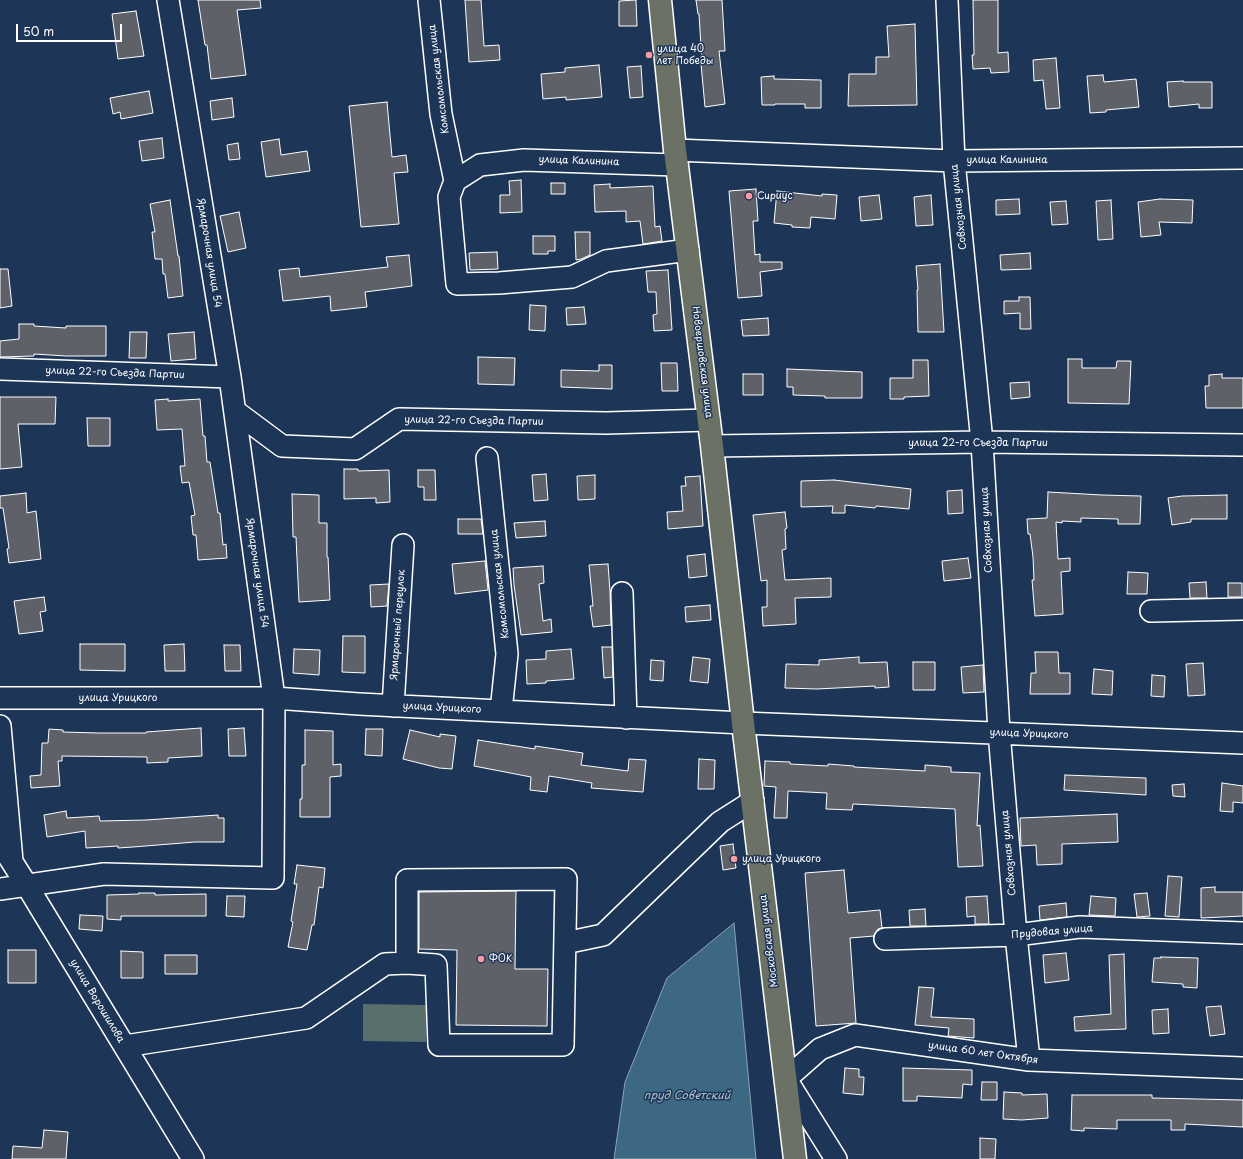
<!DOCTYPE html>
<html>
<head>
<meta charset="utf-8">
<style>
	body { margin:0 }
	#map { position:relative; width:1243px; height:1159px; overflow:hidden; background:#1d3557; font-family:"Playpen Sans",sans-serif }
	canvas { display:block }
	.scale { position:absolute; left:16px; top:24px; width:106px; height:18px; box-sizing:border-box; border:2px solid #fff; border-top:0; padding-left:5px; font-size:12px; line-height:14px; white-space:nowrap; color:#fff; -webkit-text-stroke:3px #1d3557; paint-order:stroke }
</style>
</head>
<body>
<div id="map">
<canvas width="1243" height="1159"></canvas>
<div class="scale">50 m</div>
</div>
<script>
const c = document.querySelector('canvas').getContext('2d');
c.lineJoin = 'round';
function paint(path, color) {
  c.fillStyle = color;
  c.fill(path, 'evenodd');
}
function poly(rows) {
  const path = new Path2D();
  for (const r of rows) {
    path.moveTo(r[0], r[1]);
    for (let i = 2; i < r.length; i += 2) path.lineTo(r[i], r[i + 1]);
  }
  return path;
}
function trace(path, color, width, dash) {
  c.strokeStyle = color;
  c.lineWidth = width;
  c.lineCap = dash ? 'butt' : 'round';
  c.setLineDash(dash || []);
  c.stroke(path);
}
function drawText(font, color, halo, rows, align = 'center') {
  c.font = font + ' "Playpen Sans",sans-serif';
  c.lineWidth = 3;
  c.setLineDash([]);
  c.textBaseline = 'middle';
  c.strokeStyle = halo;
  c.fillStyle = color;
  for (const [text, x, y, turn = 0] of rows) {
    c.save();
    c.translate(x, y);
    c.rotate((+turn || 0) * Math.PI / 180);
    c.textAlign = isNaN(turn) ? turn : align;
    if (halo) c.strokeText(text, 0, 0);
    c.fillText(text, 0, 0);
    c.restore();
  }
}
const green = poly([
	[363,1004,426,1005,426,1042,363,1041]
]);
const water = poly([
	[734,923,756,1159,614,1159,625,1082,667,978,734,923]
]);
const building = poly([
	[198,0,260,0,261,8,237,10,246,75,211,79,207,45,205,45,198,0],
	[465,0,481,0,484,46,499,45,500,60,469,62,465,0],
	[636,0,637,26,619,26,619,1,636,0],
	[696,0,722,0,725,51,719,51,725,104,705,107,701,64,702,64,699,14,698,14,696,0],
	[973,0,998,0,998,53,1008,52,1009,72,991,73,990,68,973,69,972,55,974,55,973,0],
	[136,11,144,56,118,59,112,14,136,11],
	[915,24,917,105,848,106,849,74,876,74,876,57,889,57,887,26,915,24],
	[1056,58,1060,108,1046,109,1043,80,1034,81,1033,60,1056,58],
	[599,65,602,97,566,100,566,97,543,99,541,74,565,72,565,68,599,65],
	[641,66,643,97,630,98,627,67,641,66],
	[1103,75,1104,82,1136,79,1139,107,1106,110,1106,112,1090,113,1087,76,1103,75],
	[774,76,774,79,821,80,821,108,805,108,805,104,775,104,775,105,762,105,761,77,774,76],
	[1183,81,1183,82,1212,82,1212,108,1199,108,1199,104,1169,107,1167,82,1183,81],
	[149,91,153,113,121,119,120,112,113,114,110,98,149,91],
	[232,98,234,117,212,120,210,101,232,98],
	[387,102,392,157,406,155,408,172,394,173,399,224,361,227,349,106,387,102],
	[162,138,164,158,142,161,139,141,162,138],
	[279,139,281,155,307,151,310,171,266,177,261,142,279,139],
	[238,143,240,159,229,160,227,145,238,143],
	[521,180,522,212,500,213,500,195,510,195,509,181,521,180],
	[551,183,565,183,565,194,551,194,551,183],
	[610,184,610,188,653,186,655,227,660,226,662,241,643,244,640,221,626,222,626,211,595,212,594,185,610,184],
	[756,189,758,221,753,221,755,255,760,254,760,262,782,262,782,269,760,272,762,296,738,298,729,191,756,189],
	[777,191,822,196,822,194,837,195,835,219,811,217,810,228,792,227,792,225,774,223,777,191],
	[879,195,882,219,861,221,859,197,879,195],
	[931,195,933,225,916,226,914,197,931,195],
	[1019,199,1020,214,996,215,996,200,1019,199],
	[1160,199,1193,200,1192,223,1159,222,1161,235,1141,237,1138,202,1160,199],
	[170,200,178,256,179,256,183,296,168,298,165,274,163,274,162,259,155,259,152,232,155,232,150,204,170,200],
	[1111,200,1113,239,1098,240,1096,201,1111,200],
	[1066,201,1068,224,1052,225,1050,202,1066,201],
	[239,212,246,248,228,252,220,216,239,212],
	[575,232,590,232,590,255,581,259,576,260,575,232],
	[533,236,555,236,555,251,548,251,548,254,533,254,533,236],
	[497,252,498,269,470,270,469,253,497,252],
	[1030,253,1031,269,1001,270,1000,255,1030,253],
	[409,255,412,286,365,292,367,307,331,311,330,296,283,301,279,270,299,268,300,277,388,267,386,257,409,255],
	[940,264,944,332,918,332,917,290,918,290,916,266,940,264],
	[0,269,8,269,12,306,0,308,0,269],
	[668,270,672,330,654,331,653,315,657,314,656,292,648,292,646,271,668,270],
	[1019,297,1030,297,1031,329,1020,329,1020,313,1004,314,1004,301,1019,301,1019,297],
	[530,305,546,306,545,331,529,330,530,305],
	[584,307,586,324,567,325,566,308,584,307],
	[768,318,769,335,743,336,741,320,768,318],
	[19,324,34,324,34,326,66,328,66,326,106,326,106,356,66,356,34,354,34,356,0,357,0,341,19,339,19,324],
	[130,332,147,332,146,358,129,358,130,332],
	[194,332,196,359,171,361,168,334,194,332],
	[478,357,515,358,514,385,478,384,478,357],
	[1068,359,1082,359,1082,368,1116,368,1117,361,1131,361,1129,404,1068,403,1068,359],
	[913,360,928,360,929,396,904,397,904,399,890,399,890,378,913,378,913,360],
	[661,363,677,363,678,391,662,391,661,363],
	[599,365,612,365,612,389,561,387,561,370,599,371,599,365],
	[787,369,862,372,862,398,825,398,825,396,793,395,793,387,787,387,787,369],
	[743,374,763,374,763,395,743,395,743,374],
	[1222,374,1222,378,1243,378,1243,408,1206,408,1205,386,1209,386,1209,375,1222,374],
	[1029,382,1030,397,1011,399,1010,383,1029,382],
	[0,397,56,397,55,424,18,424,22,467,0,469,0,397],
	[168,399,168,401,200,399,203,436,205,436,207,462,210,462,218,513,220,513,223,545,226,544,227,558,198,560,196,535,193,535,191,516,195,515,189,482,182,483,180,466,185,466,182,429,157,430,155,400,168,399],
	[87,418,110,418,110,446,88,446,87,418],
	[344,469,358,469,358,471,389,470,390,502,376,503,376,498,344,499,344,469],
	[418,470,435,470,436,500,424,500,424,487,418,487,418,470],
	[546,474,548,500,534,501,532,475,546,474],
	[595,475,595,499,578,500,577,476,595,475],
	[700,476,703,526,668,529,667,512,683,511,681,486,686,486,685,477,700,476],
	[834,480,911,489,909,509,876,506,875,508,845,505,845,513,832,513,833,506,801,507,801,481,834,480],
	[962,490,963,513,948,514,947,491,962,490],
	[1048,492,1102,495,1141,496,1140,524,1118,524,1118,519,1081,518,1081,522,1062,521,1062,523,1056,522,1058,559,1070,558,1070,571,1061,572,1063,614,1035,616,1032,580,1034,580,1033,557,1030,534,1028,534,1027,519,1047,518,1048,492],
	[26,493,27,513,36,511,41,559,9,563,7,549,9,548,3,508,0,508,0,496,26,493],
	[292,494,319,495,319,523,327,523,327,557,328,557,330,600,299,602,296,537,293,537,292,494],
	[1227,495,1227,519,1191,519,1191,522,1172,525,1168,498,1182,496,1227,495],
	[785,512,787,528,785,529,786,549,782,550,785,580,831,578,831,597,795,598,796,624,763,626,762,607,767,607,767,580,761,581,753,515,785,512],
	[458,519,481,519,483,534,458,534,458,519],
	[545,521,546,536,516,538,514,523,545,521],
	[705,554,707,576,689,578,687,556,705,554],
	[968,558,971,578,944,581,942,561,968,558],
	[485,561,488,590,455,594,452,564,485,561],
	[608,564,610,591,611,625,593,627,590,606,593,606,589,565,608,564],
	[543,566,544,583,539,584,543,621,551,619,552,632,521,635,514,585,513,568,543,566],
	[1128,572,1148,573,1147,594,1127,594,1128,572],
	[1206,582,1207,598,1190,598,1189,583,1206,582],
	[1228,583,1242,583,1242,597,1228,597,1228,583],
	[389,584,387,606,371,607,370,585,389,584],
	[44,597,46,611,40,612,43,631,19,634,14,601,44,597],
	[710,605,711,620,686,622,685,607,710,605],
	[343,636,365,636,365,673,342,672,343,636],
	[80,644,125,644,125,671,80,670,80,644],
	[184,644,185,671,165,671,164,645,184,644],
	[224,645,240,645,241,671,225,671,224,645],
	[602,647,612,647,613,677,604,678,602,647],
	[294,649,320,650,319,675,293,673,294,649],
	[571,649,574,679,546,681,546,683,527,684,526,660,546,659,546,651,571,649],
	[1035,652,1058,652,1059,673,1070,673,1070,694,1030,694,1031,673,1036,673,1035,652],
	[693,657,710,659,708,683,690,681,693,657],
	[859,657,859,663,887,662,889,687,875,688,875,686,817,689,785,688,786,664,819,665,819,660,859,657],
	[651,660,664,661,663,681,650,680,651,660],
	[913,662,935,662,935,690,913,690,913,662],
	[1203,663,1205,695,1188,696,1186,664,1203,663],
	[983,665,984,692,963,693,961,667,983,665],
	[1094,669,1113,671,1112,695,1092,694,1094,669],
	[1152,675,1165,676,1164,697,1151,696,1152,675],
	[201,728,202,756,168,758,168,762,147,763,147,757,62,756,62,761,58,761,60,786,31,788,30,776,41,775,42,743,48,743,49,729,63,730,63,732,99,733,146,733,146,732,201,728],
	[244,728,246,756,229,756,228,729,244,728],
	[366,729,383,729,382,756,365,755,366,729],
	[305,730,333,731,333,765,341,764,341,776,330,777,330,817,300,817,300,799,302,799,302,765,305,765,305,730],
	[410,730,440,737,440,734,456,736,452,769,439,768,403,759,410,730],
	[478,740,535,749,535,746,583,753,581,765,628,771,629,759,646,760,643,792,591,788,592,783,549,776,547,792,530,790,531,777,474,766,478,740],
	[699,759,715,760,714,789,698,789,699,759],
	[765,761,790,762,790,764,828,766,828,764,854,766,854,767,925,771,925,765,951,767,951,772,980,773,977,826,980,825,983,866,958,867,955,809,853,804,852,810,826,809,827,793,788,791,787,818,774,818,776,787,764,786,765,761],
	[1065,775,1146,778,1146,795,1064,790,1065,775],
	[1222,783,1243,786,1243,803,1233,802,1233,812,1220,811,1222,783],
	[1184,784,1185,797,1173,796,1172,785,1184,784],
	[66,811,67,818,99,816,100,821,146,820,218,815,218,818,224,818,224,842,195,842,133,847,118,848,118,846,86,848,85,831,47,837,44,815,66,811],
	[1117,814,1118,842,1062,844,1062,864,1037,865,1036,845,1021,846,1020,818,1117,814],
	[733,844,736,868,723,870,720,846,733,844],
	[297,865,325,868,323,888,319,887,314,925,312,925,307,950,288,947,293,922,291,921,297,884,294,884,297,865],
	[844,870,848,913,880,910,882,928,878,929,874,936,850,938,856,1023,816,1026,805,873,844,870],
	[1168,876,1182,877,1179,917,1165,916,1168,876],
	[1215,887,1215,892,1243,892,1243,916,1201,918,1201,888,1215,887],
	[516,891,515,969,548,969,547,1026,456,1025,457,950,419,949,419,892,516,891],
	[139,893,155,893,155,895,206,894,206,916,121,916,121,920,107,919,107,895,139,894,139,893],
	[1147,893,1150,916,1137,917,1134,894,1147,893],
	[227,896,245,896,244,917,226,916,227,896],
	[987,896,989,924,975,924,975,916,967,917,966,897,987,896],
	[1091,896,1116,898,1115,916,1089,915,1091,896],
	[1066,903,1067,917,1040,920,1039,906,1066,903],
	[925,909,926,926,910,926,909,910,925,909],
	[80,915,103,916,102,931,79,929,80,915],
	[8,950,36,950,36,983,8,983,8,950],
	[121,951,143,952,143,978,121,978,121,951],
	[1066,953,1069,980,1045,983,1043,955,1066,953],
	[1124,954,1126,1029,1075,1031,1074,1017,1111,1014,1109,955,1124,954],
	[165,955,197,955,197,974,165,974,165,955],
	[1161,957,1198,958,1197,988,1183,987,1183,984,1152,982,1154,958,1161,958,1161,957],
	[919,987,934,988,931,1017,974,1019,974,1038,948,1036,949,1028,915,1025,919,987],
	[1221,1006,1225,1034,1210,1036,1206,1007,1221,1006],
	[1168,1009,1169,1033,1153,1034,1152,1010,1168,1009],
	[845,1068,859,1069,859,1077,864,1077,863,1095,843,1093,845,1068],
	[903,1068,972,1070,972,1085,963,1084,962,1098,917,1096,917,1101,903,1101,903,1068],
	[982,1082,997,1082,997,1100,981,1100,982,1082],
	[1004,1092,1022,1093,1022,1095,1047,1094,1048,1118,1022,1120,1003,1119,1004,1092],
	[1072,1095,1152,1095,1152,1098,1243,1100,1243,1127,1185,1124,1185,1130,1171,1130,1171,1120,1117,1120,1117,1129,1084,1128,1084,1131,1071,1130,1072,1095],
	[44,1130,68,1132,66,1159,12,1159,13,1146,42,1148,44,1130],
	[980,1138,996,1139,995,1159,980,1159,980,1138]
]);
const minor = poly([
	[429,0,441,114,455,181],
	[947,0,954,161,982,442,999,732,1016,935,1029,1060],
	[675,150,954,161,1243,158],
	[677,165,524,160,480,165,455,181,449,197,457,284,499,283,572,277,606,261,688,250],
	[0,369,230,377],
	[235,411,282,446,355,449,399,419,606,423,709,420],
	[712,446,982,442,1243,445],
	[487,458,507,654,501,711],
	[622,593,626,718],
	[1151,611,1243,609],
	[0,698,274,698,359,704,743,723,1243,743],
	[393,706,403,545],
	[0,726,12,861],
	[0,843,26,884,193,1159],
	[0,889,104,874,273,878,274,698,230,377,168,0],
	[885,939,1016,935,1080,927,1243,933],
	[565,943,603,935,720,822,753,801],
	[125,1046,306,1018,385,964,407,963,436,965,439,1045,563,1045,566,879,407,880,407,963],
	[836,1159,786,1079,820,1049,855,1035,1029,1060,1243,1068]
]);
const major = poly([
	[660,0,675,150,712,446,743,723,795,1159]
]);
const markers = [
	[649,55,4,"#ff9aa2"],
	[749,196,4,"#ff9aa2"],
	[734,859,4,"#ff9aa2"],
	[481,959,4,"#ff9aa2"]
];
const poiNames = [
	["улица 40",657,49],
	["лет Победы",657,61],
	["Сириус",757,196],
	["улица Урицкого",742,859],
	["ФОК",489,959]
];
const streetNames = [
	["Комсомольская улица",439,79,-97],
	["улица Калинина",1007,160],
	["улица Калинина",579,161,2],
	["Совхозная улица",959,207,-96],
	["Ярмарочная улица 54",209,253,81],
	["Новоершовская улица",702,362,83],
	["улица 22-го Съезда Партии",115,373,2],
	["улица 22-го Съезда Партии",474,421,1],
	["улица 22-го Съезда Партии",978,443],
	["Совхозная улица",987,530,-93],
	["Ярмарочная улица 54",257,573,82],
	["Комсомольская улица",500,584,-96],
	["Ярмарочный переулок",398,625,-86],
	["улица Урицкого",118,698],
	["улица Урицкого",442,708,3],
	["улица Урицкого",1029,734,2],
	["Совхозная улица",1009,853,-95],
	["Прудовая улица",1052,932,-5],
	["Московская улица",769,941,-97],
	["улица Ворошилова",97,1001,59],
	["улица 60 лет Октября",983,1053,8]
];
const waterNames = [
	["пруд Советский",687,1096]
];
paint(green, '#586f6b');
paint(water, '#3d6883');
trace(water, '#8ba4b5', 1);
paint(building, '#5e6268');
trace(building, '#fff', 1);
trace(minor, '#fff', 24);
trace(major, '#fff', 25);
trace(minor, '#1d3557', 21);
trace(major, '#6b7165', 22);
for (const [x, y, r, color] of markers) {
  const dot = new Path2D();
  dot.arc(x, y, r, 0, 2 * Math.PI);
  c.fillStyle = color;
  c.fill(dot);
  trace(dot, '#1d3557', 1.5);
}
drawText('10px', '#fff', '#1d3557', poiNames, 'left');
drawText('10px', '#fff', '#1d3557', streetNames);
drawText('italic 11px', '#b1c3cd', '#1d3557', waterNames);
</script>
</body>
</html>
